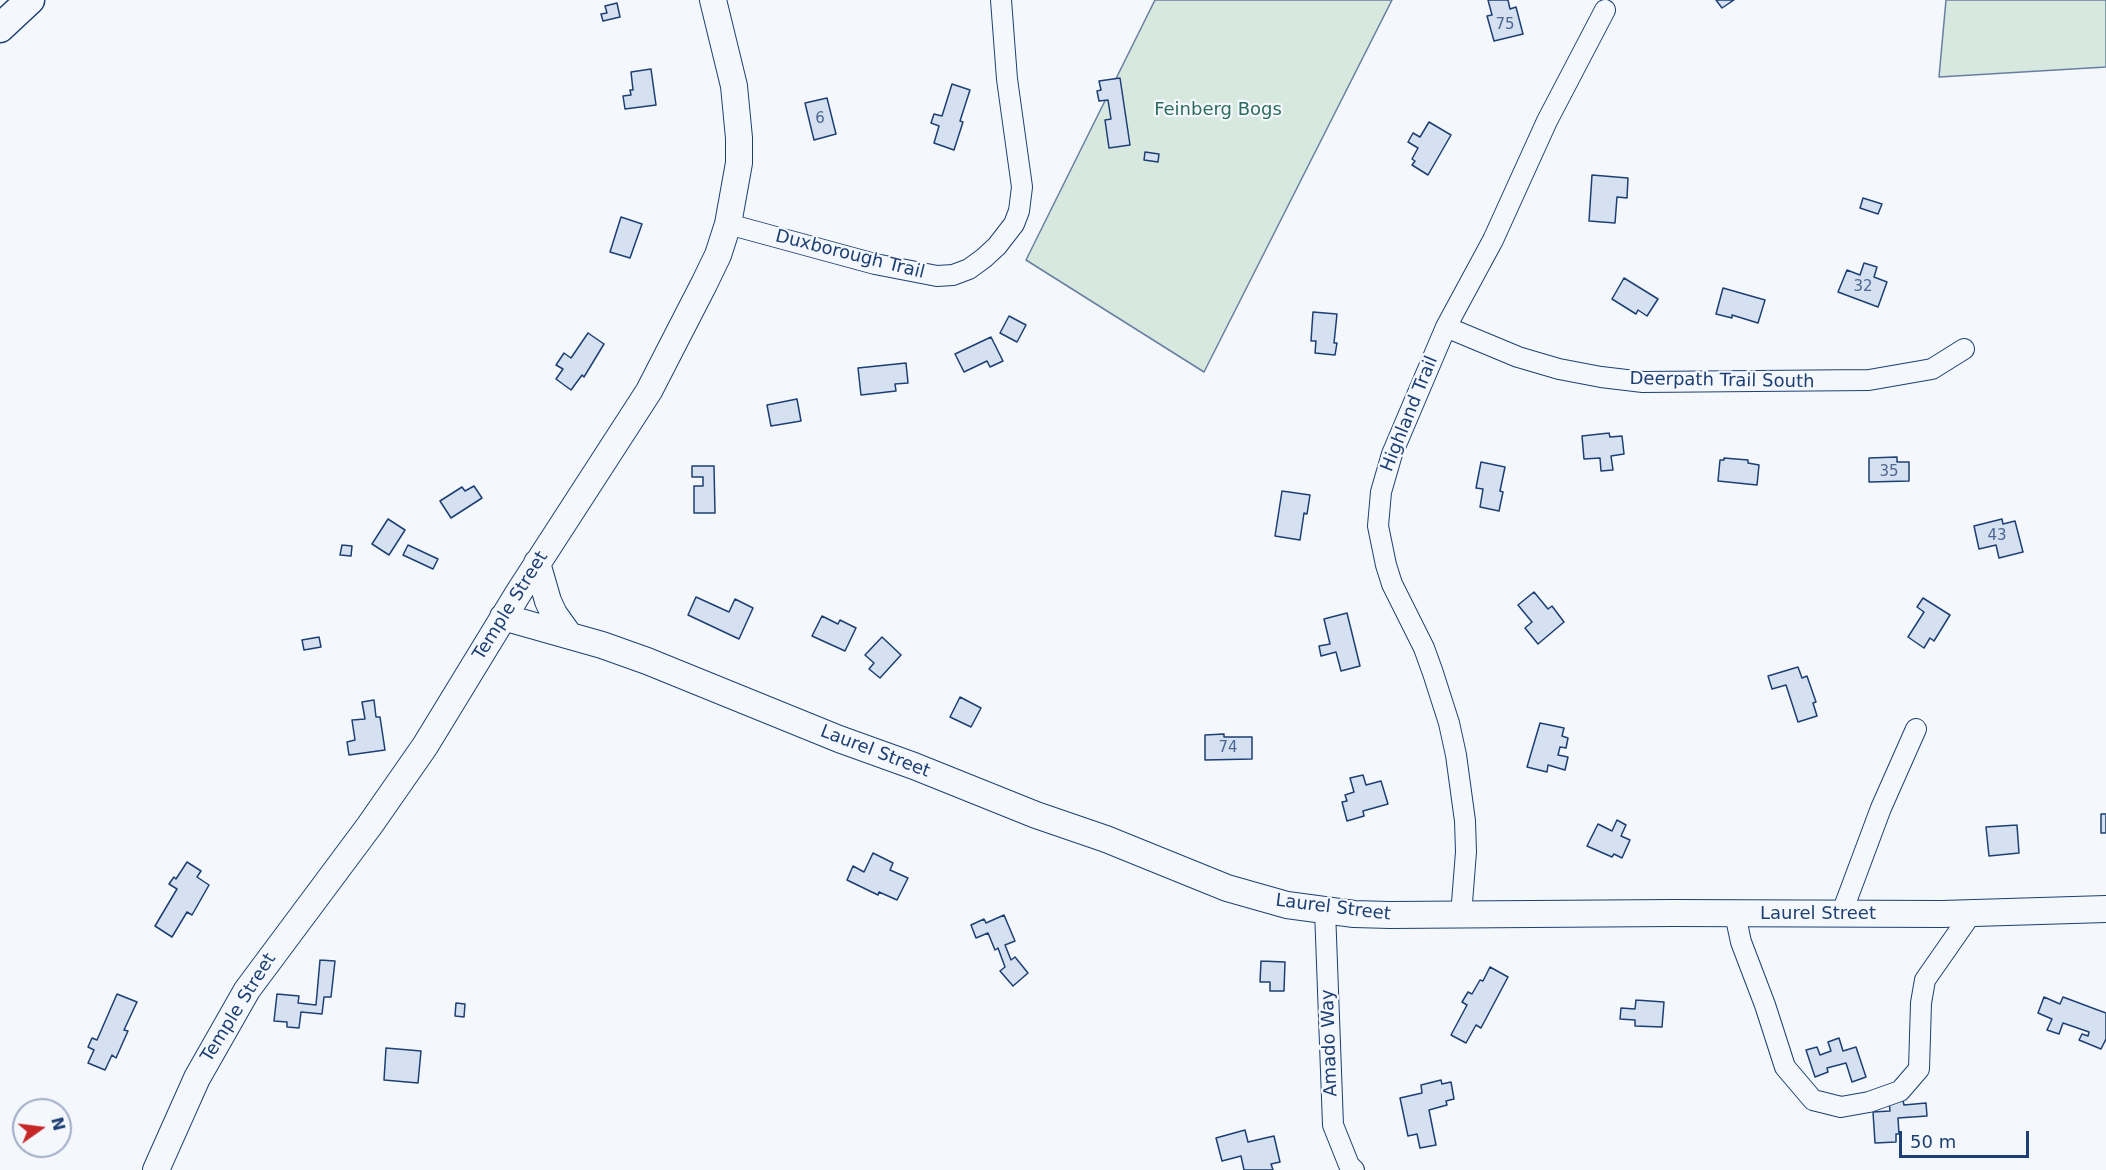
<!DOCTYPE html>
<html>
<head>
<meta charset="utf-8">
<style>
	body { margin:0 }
	#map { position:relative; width:2106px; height:1170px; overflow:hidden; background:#f4f7fb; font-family:"DejaVu Sans",sans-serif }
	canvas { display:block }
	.north { position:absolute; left:12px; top:1098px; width:60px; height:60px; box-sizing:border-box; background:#f4f7fb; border:2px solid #9eadc5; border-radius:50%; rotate:76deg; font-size:16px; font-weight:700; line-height:24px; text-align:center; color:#1d3f73 }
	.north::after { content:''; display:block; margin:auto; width:21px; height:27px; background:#c62828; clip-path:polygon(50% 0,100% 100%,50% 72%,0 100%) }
	.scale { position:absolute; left:1899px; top:1131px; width:130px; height:27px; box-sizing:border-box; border:3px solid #1d3f73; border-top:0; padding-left:8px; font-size:18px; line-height:21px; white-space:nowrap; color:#1d3f73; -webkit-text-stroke:4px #f4f7fb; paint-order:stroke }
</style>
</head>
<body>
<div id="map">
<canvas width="2106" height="1170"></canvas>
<div class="north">N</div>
<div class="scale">50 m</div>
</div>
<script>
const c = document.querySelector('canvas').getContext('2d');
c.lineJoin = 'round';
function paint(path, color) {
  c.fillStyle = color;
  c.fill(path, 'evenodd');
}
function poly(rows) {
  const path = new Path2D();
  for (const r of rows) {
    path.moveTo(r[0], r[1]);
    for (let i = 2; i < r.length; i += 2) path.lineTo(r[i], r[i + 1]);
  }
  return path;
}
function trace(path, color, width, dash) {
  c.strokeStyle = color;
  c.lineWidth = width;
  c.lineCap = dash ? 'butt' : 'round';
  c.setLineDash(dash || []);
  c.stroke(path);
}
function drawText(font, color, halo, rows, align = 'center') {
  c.font = font + ' "DejaVu Sans",sans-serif';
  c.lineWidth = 4.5;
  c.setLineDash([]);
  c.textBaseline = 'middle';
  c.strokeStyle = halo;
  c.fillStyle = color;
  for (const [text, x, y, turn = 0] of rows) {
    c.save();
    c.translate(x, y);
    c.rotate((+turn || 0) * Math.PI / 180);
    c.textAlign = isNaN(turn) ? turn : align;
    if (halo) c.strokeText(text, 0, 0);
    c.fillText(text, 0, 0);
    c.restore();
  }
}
const green = poly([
	[1155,0,1392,0,1204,372,1026,260,1155,0],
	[1946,0,2106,0,2106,67,1939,77,1946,0]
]);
const building = poly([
	[1488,0,1508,0,1510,9,1516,7,1523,34,1494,41,1487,16,1492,15,1488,0],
	[1716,0,1734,0,1722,8,1716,0],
	[617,3,620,17,603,21,601,14,607,13,605,6,617,3],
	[651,69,656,105,625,109,623,96,631,95,630,90,633,90,631,72,651,69],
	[1120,78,1130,145,1109,148,1105,120,1111,119,1108,100,1099,101,1097,91,1101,90,1099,81,1120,78],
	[952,84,970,90,960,121,963,122,954,150,934,143,939,126,931,123,934,114,942,116,952,84],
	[827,98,836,134,814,140,805,103,827,98],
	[1429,122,1451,135,1428,175,1412,165,1415,161,1412,159,1418,148,1408,142,1413,133,1420,137,1429,122],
	[1145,152,1159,154,1158,162,1144,160,1145,152],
	[1592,175,1628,178,1627,198,1617,197,1615,223,1589,221,1592,175],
	[1863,198,1882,204,1878,214,1860,208,1863,198],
	[621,217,642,224,630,258,610,252,621,217],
	[1864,263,1877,267,1874,277,1887,282,1878,307,1838,292,1847,270,1860,275,1864,263],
	[1624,278,1658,299,1647,316,1638,310,1636,314,1612,299,1624,278],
	[1723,288,1765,300,1758,323,1732,315,1732,318,1716,314,1723,288],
	[1313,312,1337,314,1334,343,1337,343,1335,355,1315,353,1316,341,1311,341,1313,312],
	[1009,316,1026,325,1017,342,1000,333,1009,316],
	[588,333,604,344,584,377,582,375,571,390,556,379,563,369,556,365,564,353,571,358,588,333],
	[991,337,1003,361,990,367,987,361,964,372,955,354,991,337],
	[906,363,908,383,895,384,896,391,861,395,858,368,906,363],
	[797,399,801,421,771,426,767,405,797,399],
	[1609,433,1610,437,1622,436,1624,454,1611,456,1613,470,1601,471,1600,458,1584,459,1582,436,1609,433],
	[1897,457,1897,462,1909,462,1909,481,1869,482,1869,458,1897,457],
	[1724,458,1748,460,1748,463,1759,465,1757,485,1718,481,1720,460,1724,460,1724,458],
	[1481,462,1505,467,1500,491,1503,492,1499,511,1480,507,1483,489,1476,488,1481,462],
	[692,466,714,466,715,513,694,513,694,486,703,486,703,477,692,477,692,466],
	[474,486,482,498,451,518,440,501,462,487,465,491,474,486],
	[1282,491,1310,495,1307,514,1304,513,1300,540,1275,536,1282,491],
	[388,519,405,530,389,555,372,544,388,519],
	[2002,519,2003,524,2015,521,2023,552,1999,558,1996,545,1979,549,1974,526,2002,519],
	[342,545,352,546,351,556,340,555,342,545],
	[408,545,438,559,433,569,403,555,408,545],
	[1534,592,1548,609,1552,606,1564,622,1538,644,1525,628,1532,622,1518,605,1534,592],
	[696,597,729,612,735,599,753,608,739,639,688,615,696,597],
	[1923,598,1950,615,1934,641,1930,638,1924,648,1908,637,1924,612,1917,607,1923,598],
	[1347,613,1360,666,1341,671,1336,652,1321,656,1319,646,1330,644,1324,619,1347,613],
	[822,616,838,624,840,620,856,628,845,651,812,636,822,616],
	[319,637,321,647,304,650,302,640,319,637],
	[882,637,901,655,880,678,869,669,874,663,865,655,882,637],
	[1798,667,1802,678,1807,676,1816,702,1813,703,1817,716,1798,722,1786,685,1772,689,1768,676,1798,667],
	[960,697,981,708,971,727,950,717,960,697],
	[374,700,376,717,380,717,385,750,349,755,347,742,355,740,352,720,365,719,362,702,374,700],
	[1540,723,1564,728,1562,736,1568,738,1566,748,1560,747,1558,755,1568,757,1565,770,1548,765,1547,772,1527,767,1540,723],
	[1224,734,1224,737,1252,737,1252,759,1205,760,1205,735,1224,734],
	[1363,775,1366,785,1381,781,1388,804,1363,811,1364,816,1347,821,1342,802,1347,801,1345,795,1354,792,1350,778,1363,775],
	[2101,814,2106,814,2106,833,2101,833,2101,814],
	[1617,820,1626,825,1621,836,1630,840,1622,858,1614,854,1612,857,1587,846,1598,824,1612,831,1617,820],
	[2017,825,2019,853,1989,856,1986,827,2017,825],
	[873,853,893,863,890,870,908,878,897,900,879,892,878,895,847,880,853,866,864,872,873,853],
	[187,862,201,871,197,877,209,885,192,915,187,912,172,937,155,926,177,889,169,884,174,877,176,879,187,862],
	[1004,915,1015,941,1005,945,1011,960,1015,957,1028,973,1013,986,1000,971,1005,967,998,948,995,950,988,933,976,938,971,925,984,919,986,923,1004,915],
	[320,960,335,961,331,997,324,997,322,1014,301,1012,299,1028,287,1027,287,1022,274,1021,277,994,299,996,298,1003,316,1005,320,960],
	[1261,961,1285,962,1284,991,1270,991,1270,982,1260,982,1261,961],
	[1490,967,1508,977,1481,1028,1476,1025,1466,1043,1451,1035,1467,1005,1462,1002,1468,992,1472,994,1480,980,1483,981,1490,967],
	[117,994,137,1002,124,1030,128,1031,116,1058,112,1055,105,1070,88,1063,94,1050,88,1047,92,1038,97,1040,117,994],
	[2044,997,2060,1004,2063,997,2106,1013,2106,1039,2101,1049,2079,1040,2082,1034,2088,1036,2089,1032,2063,1023,2059,1034,2047,1030,2052,1019,2038,1013,2044,997],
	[1636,1000,1664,1002,1662,1027,1635,1026,1635,1020,1620,1019,1621,1008,1635,1009,1636,1000],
	[456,1003,465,1004,464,1017,455,1016,456,1003],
	[1839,1038,1843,1051,1856,1047,1866,1077,1852,1082,1846,1063,1827,1068,1828,1072,1815,1077,1806,1050,1817,1047,1820,1055,1831,1051,1828,1042,1839,1038],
	[386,1048,421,1051,418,1083,384,1080,386,1048],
	[1441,1080,1442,1084,1451,1082,1454,1099,1446,1101,1447,1105,1429,1110,1436,1145,1420,1148,1417,1134,1408,1136,1400,1098,1422,1093,1421,1085,1441,1080],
	[1903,1100,1904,1105,1926,1103,1927,1116,1898,1118,1899,1134,1896,1134,1896,1142,1875,1143,1873,1112,1890,1111,1889,1101,1903,1100],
	[1245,1130,1248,1142,1274,1136,1280,1162,1271,1164,1273,1170,1244,1170,1241,1156,1222,1161,1216,1138,1245,1130]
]);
const minor = poly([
	[728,224,875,264,937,276,953,275,969,269,984,258,997,246,1014,224,1019,211,1022,187,1007,79,1001,0],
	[1446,327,1518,357,1559,369,1601,377,1643,382,1869,380,1932,369,1964,349],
	[1325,910,1333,1125,1349,1165,1354,1170],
	[1735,914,1741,942,1765,1005,1785,1067,1813,1100,1841,1107,1869,1102,1900,1091,1919,1069,1921,1003,1925,980,1971,914],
	[1461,915,1466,852,1465,821,1456,755,1449,723,1433,673,1424,648,1392,584,1386,565,1378,526,1381,492,1392,454,1446,327,1493,240,1547,121,1605,10],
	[1841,915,1881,808,1916,729]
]);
const major = poly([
	[537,563,548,601,554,614,569,635],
	[503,617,602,645,647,661,839,739,914,766,1036,815,1106,839,1227,888,1287,905,1354,914,1390,915,1673,913,1942,914,2106,909],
	[156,1170,197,1078,247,990,370,825,425,746,519,592,649,391,704,284,718,255,728,224,739,163,739,138,734,86,713,0]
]);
const highway = poly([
	[0,28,30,0]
]);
const numberNames = [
	["75",1505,25],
	["6",820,119],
	["32",1863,287],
	["35",1889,472],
	["43",1997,536],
	["74",1228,748]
];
const parkNames = [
	["Feinberg Bogs",1218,110]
];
const streetNames = [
	["Duxborough Trail",850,255,14],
	["Deerpath Trail South",1722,381,1],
	["Highland Trail",1410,414,-68],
	["Temple Street",511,606,-58],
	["Laurel Street",875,752,21],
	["Laurel Street",1333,908,7],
	["Laurel Street",1818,914],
	["Temple Street",239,1008,-58],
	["Amado Way",1330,1043,-92]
];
paint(green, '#d7e8df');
trace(green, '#687fa3', 1.5);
paint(building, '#d5e0f0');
trace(building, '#1d3f73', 1.5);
trace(minor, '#1d3f73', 22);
trace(major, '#1d3f73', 28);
trace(highway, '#1d3f73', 31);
trace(minor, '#f4f7fb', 20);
trace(major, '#f4f7fb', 26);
trace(highway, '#f4f7fb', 28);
drawText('15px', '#4b6792', null, numberNames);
drawText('18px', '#2c6c60', '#f4f7fb', parkNames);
drawText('18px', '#1d3f73', '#f4f7fb', streetNames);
</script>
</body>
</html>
